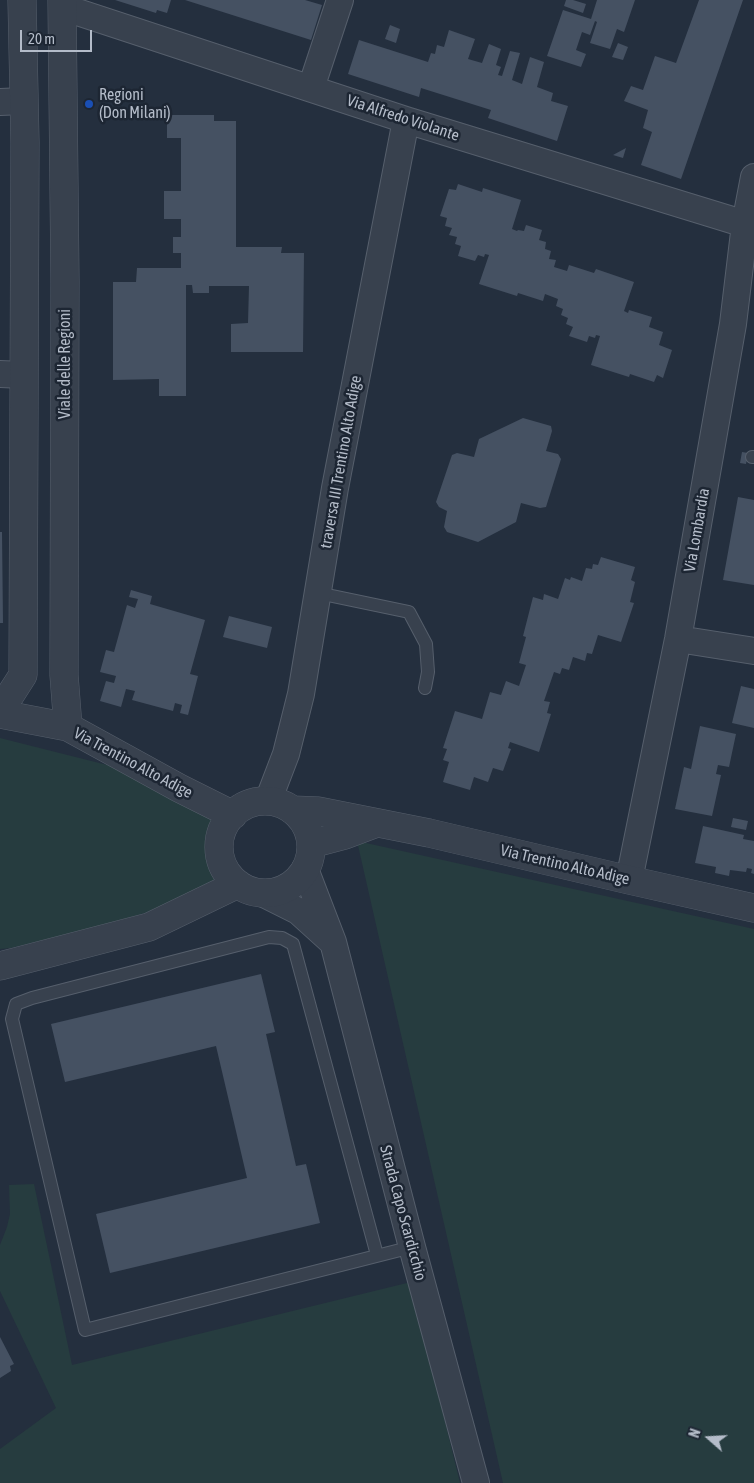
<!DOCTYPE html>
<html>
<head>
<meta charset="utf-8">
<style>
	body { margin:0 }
	#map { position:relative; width:754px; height:1483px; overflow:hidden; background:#242f3e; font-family:"Asap Condensed",sans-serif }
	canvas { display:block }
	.north { position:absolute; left:684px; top:1413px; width:50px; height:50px; -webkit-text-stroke:4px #1d2633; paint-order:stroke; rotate:289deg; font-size:14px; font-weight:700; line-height:20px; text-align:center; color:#b4bcc9 }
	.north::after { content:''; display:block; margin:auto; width:18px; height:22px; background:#b4bcc9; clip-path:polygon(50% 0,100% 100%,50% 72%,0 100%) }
	.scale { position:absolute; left:20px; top:30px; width:72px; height:22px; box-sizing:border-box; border:2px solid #b4bcc9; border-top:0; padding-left:6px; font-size:15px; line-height:18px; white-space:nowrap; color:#b4bcc9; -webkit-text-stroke:4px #1d2633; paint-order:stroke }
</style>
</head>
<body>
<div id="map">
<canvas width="754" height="1483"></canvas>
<div class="north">N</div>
<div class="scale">20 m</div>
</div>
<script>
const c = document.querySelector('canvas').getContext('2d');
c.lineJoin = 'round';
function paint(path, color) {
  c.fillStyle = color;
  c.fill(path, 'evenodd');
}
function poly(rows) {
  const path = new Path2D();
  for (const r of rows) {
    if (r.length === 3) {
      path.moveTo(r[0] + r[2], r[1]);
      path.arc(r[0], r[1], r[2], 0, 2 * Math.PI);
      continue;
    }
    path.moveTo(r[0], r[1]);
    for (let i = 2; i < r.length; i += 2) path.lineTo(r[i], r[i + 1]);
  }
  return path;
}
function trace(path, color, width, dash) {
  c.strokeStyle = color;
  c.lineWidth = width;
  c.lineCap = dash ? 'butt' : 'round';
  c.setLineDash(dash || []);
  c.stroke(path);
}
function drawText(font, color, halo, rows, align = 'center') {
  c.font = font + ' "Asap Condensed",sans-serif';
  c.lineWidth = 5;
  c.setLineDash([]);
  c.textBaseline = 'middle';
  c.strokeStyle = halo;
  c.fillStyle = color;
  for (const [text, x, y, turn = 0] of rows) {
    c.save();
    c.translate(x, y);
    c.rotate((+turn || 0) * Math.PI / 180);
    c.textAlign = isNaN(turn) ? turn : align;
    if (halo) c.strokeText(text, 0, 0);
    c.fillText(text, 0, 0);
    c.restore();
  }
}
const green = poly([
	[0,738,127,770,215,818,209,837,206,854,209,869,219,881,155,910,87,930,11,948,0,949],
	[357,841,754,929,754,1483,503,1483],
	[34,1184,72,1365,411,1282,460,1483,0,1483,0,1449,56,1408,0,1291,0,1245,7,1227,10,1214,9,1185]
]);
const building = poly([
	[115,0,171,0,167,13,157,10,156,13],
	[185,0,305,0,322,5,311,40],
	[566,0,573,0,586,4,583,13,564,6],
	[597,0,635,0,624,32,617,29,610,49,590,43,597,22,595,21,590,35,582,32,576,50,586,54,581,67,547,56,563,10,591,19],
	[699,0,743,0,681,179,641,165,652,132,643,128,648,110,624,101,631,86,643,90,655,56,676,63],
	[390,25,400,29,396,43,385,39],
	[449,30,475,39,468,59,482,63,489,44,501,49,496,65,501,67,498,75,502,76,510,51,520,53,512,80,522,84,530,57,544,62,537,87,553,93,551,101,568,106,557,141,488,118,491,110,421,88,419,97,348,74,359,40,428,62,431,53,435,54,437,45,444,47],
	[618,43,628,47,623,60,612,57],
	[167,115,214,115,214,121,236,121,236,247,282,247,281,253,304,253,303,352,231,352,231,324,248,323,249,286,209,286,209,293,193,293,192,285,186,285,186,396,159,396,159,379,113,380,113,282,136,282,137,268,181,268,181,253,173,253,173,237,181,237,181,219,164,219,164,191,181,191,181,138,167,138],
	[626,148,623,158,613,155],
	[458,184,482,192,483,188,521,200,512,229,517,231,518,230,524,231,526,225,542,230,539,240,546,242,545,249,551,251,549,259,556,260,554,267,567,271,569,265,594,273,596,269,634,282,624,311,628,313,629,310,652,317,649,327,663,332,659,345,672,350,663,378,657,375,654,382,630,374,629,377,591,365,600,336,596,335,595,338,589,336,587,342,569,336,573,327,566,324,568,318,561,315,563,309,556,306,558,299,545,294,543,301,518,293,517,296,479,284,489,255,485,254,484,257,478,255,475,261,458,256,461,246,455,244,457,237,449,235,452,228,445,226,447,218,440,216,449,189,456,190],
	[523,418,551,426,552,431,546,451,558,454,561,459,546,507,540,508,521,503,516,522,478,542,447,532,444,527,447,511,439,507,436,502,452,455,457,453,474,457,479,439],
	[742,452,748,453,746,464,740,463],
	[738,497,754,500,754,585,723,580],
	[0,532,2,532,3,623,0,623],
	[601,557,635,567,631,580,635,582,630,602,634,603,621,642,598,635,592,654,587,653,585,661,573,657,569,670,562,668,560,674,554,672,544,701,550,702,547,713,551,714,539,752,510,742,508,748,511,749,503,771,493,768,488,782,474,777,470,790,443,782,449,762,443,760,447,749,443,748,455,711,482,719,490,692,501,695,506,681,519,686,526,665,519,663,526,637,523,636,533,597,543,600,544,594,558,599,565,578,570,580,571,577,582,581,586,568,592,569,593,564,598,565],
	[131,590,152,596,150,604,205,620,190,674,198,676,188,715,180,713,182,705,175,703,173,711,132,700,135,691,126,689,121,707,100,701,106,681,114,683,116,676,100,672,106,650,114,652,127,605,135,608,138,599,129,597],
	[229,616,272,627,267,648,223,637],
	[741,686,754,689,754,728,732,723],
	[700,726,736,734,729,767,718,765,716,774,721,775,712,816,675,809,684,767,691,769],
	[733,818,748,821,746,830,731,827],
	[703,826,744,835,743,839,754,841,754,874,751,873,752,869,747,868,746,872,730,870,729,876,715,873,716,867,695,863],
	[261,974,275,1032,266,1034,296,1166,306,1164,320,1223,110,1273,96,1214,247,1178,216,1046,65,1082,51,1024],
	[0,1337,14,1364,10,1366,11,1371,0,1378]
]);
const service = poly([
	[752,457,754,457],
	[318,593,409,612,426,644,428,672,425,688],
	[377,1255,293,944,282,938,269,937,32,998,16,1004,12,1019,85,1330,412,1247]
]);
const minor = poly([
	[62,7,406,120,745,224],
	[311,88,340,0],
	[0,102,24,101],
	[0,374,24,375],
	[678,639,754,651],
	[268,801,286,754,301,694,335,488,406,120],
	[305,869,333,942,412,1247,476,1483],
	[629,880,678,639,733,324,745,224,754,177],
	[262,893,298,911,330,940]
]);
const tertiary = poly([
	[62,0,65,281,64,675,68,727],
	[0,711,23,675,25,142,22,0],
	[0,714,68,727,179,788,233,815],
	[265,847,46],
	[292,810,318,811,429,833,629,880,754,908],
	[311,844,345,835,377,823],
	[0,966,149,927,238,884]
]);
const markers = [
	[89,104,5,"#1a4fb4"]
];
const poiNames = [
	["Regioni",99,95],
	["(Don Milani)",99,113]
];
const streetNames = [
	["Via Alfredo Violante",403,118,18],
	["Viale delle Regioni",65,364,-90],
	["traversa III Trentino Alto Adige",341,462,-80],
	["Via Lombardia",697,530,-80],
	["Via Trentino Alto Adige",133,763,28],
	["Via Trentino Alto Adige",565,865,13],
	["Strada Capo Scardicchio",403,1213,75]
];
paint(green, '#263c3f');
paint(building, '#455162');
trace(service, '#565f6c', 14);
trace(minor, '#565f6c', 28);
trace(tertiary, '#565f6c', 29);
trace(service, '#38414e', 12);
trace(minor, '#38414e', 26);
trace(tertiary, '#38414e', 28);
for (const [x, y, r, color] of markers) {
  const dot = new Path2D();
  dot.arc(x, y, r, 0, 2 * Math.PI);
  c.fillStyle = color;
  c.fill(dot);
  trace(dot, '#1d2633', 2);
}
drawText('16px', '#b4bcc9', '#1d2633', poiNames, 'left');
drawText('16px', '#b4bcc9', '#1d2633', streetNames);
</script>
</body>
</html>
